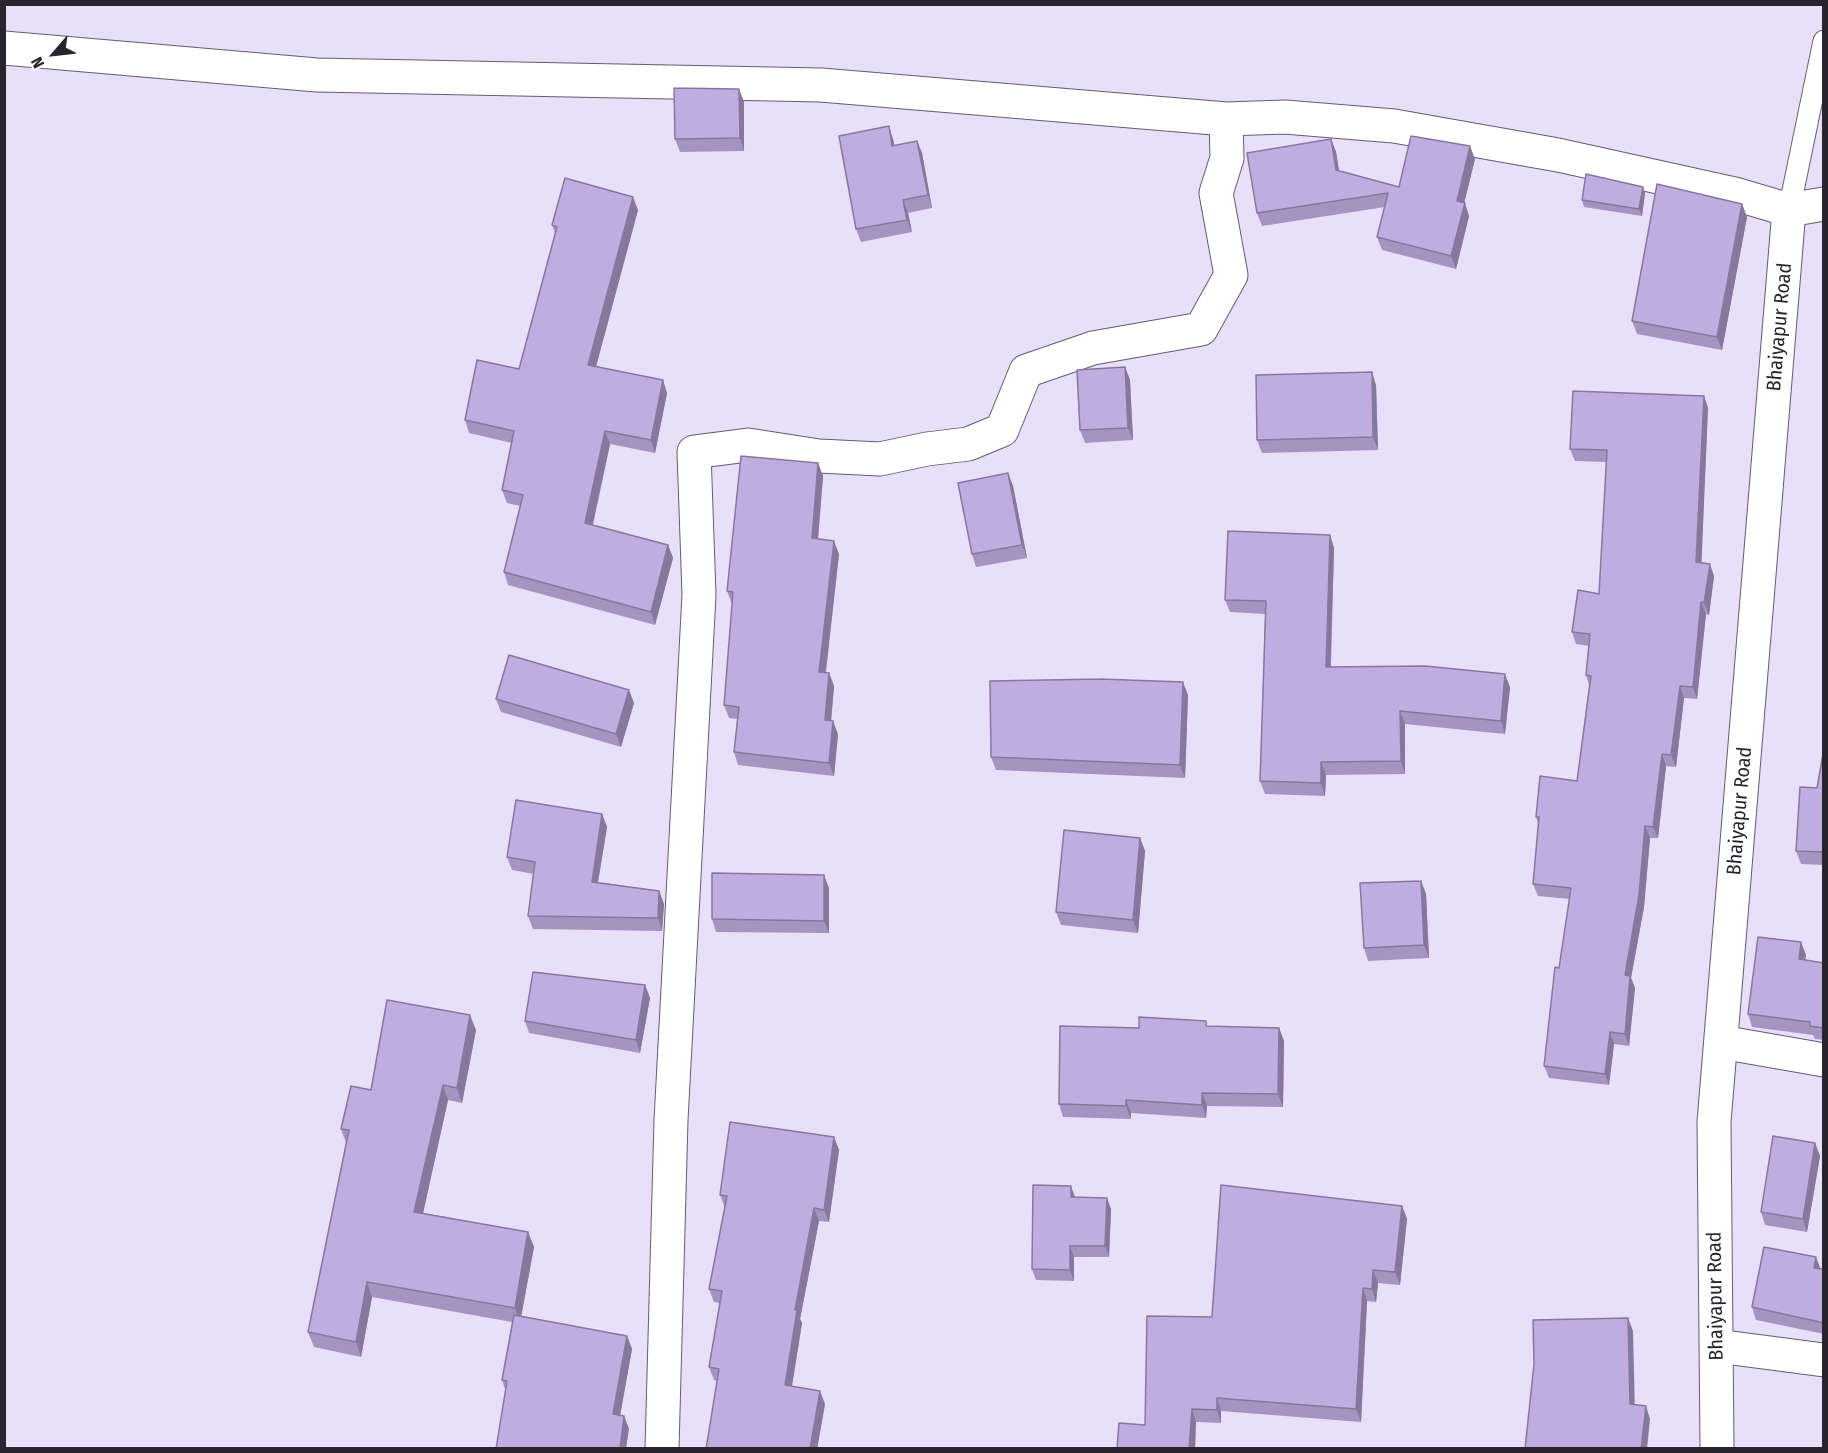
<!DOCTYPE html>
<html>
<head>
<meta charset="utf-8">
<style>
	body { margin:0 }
	#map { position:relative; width:1828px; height:1453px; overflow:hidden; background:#e8dff9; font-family:"Fira Sans Condensed",sans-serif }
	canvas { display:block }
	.frame { position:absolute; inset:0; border:6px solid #28252e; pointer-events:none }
	.north { position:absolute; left:24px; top:24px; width:60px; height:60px; -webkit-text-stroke:4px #fff; paint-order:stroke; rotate:242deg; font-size:16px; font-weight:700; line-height:24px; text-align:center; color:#28252e }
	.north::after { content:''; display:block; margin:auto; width:21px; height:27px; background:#28252e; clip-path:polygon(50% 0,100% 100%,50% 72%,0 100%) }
</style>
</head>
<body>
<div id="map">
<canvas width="1828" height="1453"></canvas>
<div class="frame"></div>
<div class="north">N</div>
</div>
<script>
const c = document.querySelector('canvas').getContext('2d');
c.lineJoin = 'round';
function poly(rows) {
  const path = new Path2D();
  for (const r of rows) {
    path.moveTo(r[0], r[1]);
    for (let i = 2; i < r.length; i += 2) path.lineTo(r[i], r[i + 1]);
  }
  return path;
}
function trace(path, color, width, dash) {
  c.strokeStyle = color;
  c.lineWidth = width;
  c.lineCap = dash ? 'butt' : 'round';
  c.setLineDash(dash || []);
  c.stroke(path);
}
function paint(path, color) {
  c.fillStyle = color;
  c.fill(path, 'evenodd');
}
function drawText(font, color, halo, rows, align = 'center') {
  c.font = font + ' "Fira Sans Condensed",sans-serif';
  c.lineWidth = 5;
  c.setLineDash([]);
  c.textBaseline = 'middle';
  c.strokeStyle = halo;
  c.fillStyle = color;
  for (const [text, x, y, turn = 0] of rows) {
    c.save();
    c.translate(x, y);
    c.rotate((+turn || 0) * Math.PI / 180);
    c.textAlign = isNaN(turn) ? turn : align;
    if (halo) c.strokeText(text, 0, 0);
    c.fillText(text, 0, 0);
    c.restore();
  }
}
const service = poly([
	[1789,210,1824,41]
]);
const minor = poly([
	[4,48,317,75,821,85,1226,119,1285,117,1394,126,1558,155,1735,194,1789,210],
	[1721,1042,1824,1060],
	[1717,1346,1824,1360],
	[662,1448,671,1120,699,595,694,452,748,445,819,456,880,459,927,449,968,444,1002,430,1026,371,1093,348,1201,329,1231,275,1216,193,1227,158,1226,119],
	[1717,1448,1714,1122,1789,210,1824,204]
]);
const wall = poly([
	[739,89,744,102,744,151,680,152,675,139],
	[893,139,894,145,917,141,922,153,932,208,908,213,912,232,861,242,856,229],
	[1331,139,1336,152,1339,171,1399,187,1475,159,1464,203,1469,216,1456,269,1382,250,1377,237,1385,207,1262,226,1257,213],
	[1645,193,1642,216,1584,207,1582,200],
	[1742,204,1747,217,1722,350,1637,334,1632,321],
	[638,210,596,366,667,393,655,453,610,444,593,525,668,545,673,558,655,625,508,585,504,572,520,506,507,503,502,490,512,443,469,433,465,420,519,369,555,233,552,225],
	[1125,367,1130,380,1133,440,1085,443,1080,430],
	[1376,385,1378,450,1262,453,1257,440],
	[1704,396,1708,408,1701,563,1714,576,1709,615,1706,614,1697,699,1684,698,1676,767,1666,766,1658,838,1650,838,1644,907,1631,978,1635,988,1629,1046,1614,1044,1609,1085,1549,1078,1544,1066,1570,899,1538,896,1533,884,1538,824,1536,817,1577,781,1589,685,1586,675,1589,646,1576,644,1572,632,1599,594,1607,462,1575,461,1570,449],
	[818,463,823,476,818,539,839,554,826,673,829,673,834,686,831,721,838,734,834,776,738,765,734,752,737,719,729,718,724,705,732,604,727,591],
	[1008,473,1013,486,1027,558,976,567,972,554],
	[1330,535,1334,548,1331,667,1510,687,1505,734,1405,724,1405,774,1326,775,1325,796,1265,794,1260,781,1265,614,1230,612,1225,600],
	[1188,695,1185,778,996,770,991,757],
	[496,699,634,703,621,747,501,712],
	[1824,748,1824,865,1801,864,1796,851,1817,788],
	[602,814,607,827,598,882,659,891,664,904,662,931,533,929,528,916,534,874,512,870,507,857],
	[1140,838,1145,851,1138,933,1061,925,1056,912],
	[1421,881,1426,894,1429,958,1368,961,1364,948],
	[829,888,829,933,716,932,712,919],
	[1806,955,1805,960,1824,963,1824,1040,1815,1039,1813,1035,1752,1027,1748,1014],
	[645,985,650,998,640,1053,529,1033,525,1021],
	[1208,1026,1279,1028,1284,1041,1283,1107,1207,1106,1206,1118,1131,1113,1131,1119,1063,1117,1059,1104,1139,1028],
	[476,1030,462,1103,448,1100,423,1213,528,1232,534,1247,521,1316,627,1336,632,1349,620,1415,624,1416,629,1429,505,1389,502,1380,512,1322,372,1297,361,1357,314,1347,308,1332,346,1143,341,1129],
	[834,1137,839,1150,829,1222,819,1221,800,1319,802,1323,792,1386,825,1404,817,1449,706,1449,717,1381,714,1380,709,1367,720,1303,714,1302,709,1289,725,1208,720,1195],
	[1815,1143,1820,1156,1807,1232,1765,1225,1761,1212],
	[1075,1197,1111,1209,1109,1257,1074,1257,1074,1281,1036,1280,1032,1269],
	[1402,1206,1407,1219,1400,1285,1378,1283,1376,1302,1367,1301,1361,1422,1221,1411,1221,1423,1196,1422,1195,1449,1117,1449,1145,1425,1212,1317],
	[1820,1269,1824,1269,1824,1334,1756,1320,1752,1307]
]);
const shadedWall = poly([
	[739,89,744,102,744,151,740,138],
	[889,126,893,139,897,158,892,146],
	[1331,139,1336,152,1341,183,1336,170],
	[917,141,922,153,932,208,928,195],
	[1470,146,1475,159,1463,208,1465,203,1469,216,1456,269,1451,256,1457,201],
	[1643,187,1645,193,1642,216,1639,209],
	[633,197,638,210,593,378,588,365],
	[903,200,908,213,912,232,907,220],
	[1742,204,1747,217,1722,350,1717,337],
	[1125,367,1130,380,1133,440,1128,428],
	[1372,372,1376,385,1378,450,1373,437],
	[663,380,667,393,655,453,651,440],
	[1704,396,1708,408,1701,574,1696,562],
	[605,431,610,444,590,536,585,523],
	[818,463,823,476,817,551,812,538],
	[1008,473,1013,486,1027,558,1022,545],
	[1330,535,1334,548,1330,680,1326,667],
	[834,541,839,554,824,685,819,672],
	[668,545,673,558,655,625,651,612],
	[1710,564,1714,576,1709,615,1704,603],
	[1701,602,1706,614,1697,699,1693,687],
	[829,673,834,686,830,733,825,720],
	[1505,674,1510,687,1505,734,1501,721],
	[1183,682,1188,695,1185,778,1180,765],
	[1680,686,1684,698,1676,767,1671,755],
	[629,690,634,703,621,747,616,734],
	[1400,711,1405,724,1405,774,1401,761],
	[833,721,838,734,834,776,829,763],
	[1662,754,1666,766,1658,838,1653,827],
	[1321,762,1326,775,1325,796,1321,783],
	[602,814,607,827,596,894,592,882],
	[1645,826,1650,838,1644,907,1631,978,1635,988,1629,1046,1625,1034,1625,975],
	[1140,838,1145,851,1138,933,1133,920],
	[824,875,829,888,829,933,824,921],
	[1421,881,1426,894,1429,958,1424,945],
	[659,891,664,904,662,931,658,918],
	[1801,942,1806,955,1803,972,1799,959],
	[645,985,650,998,640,1053,636,1040],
	[470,1015,476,1030,462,1103,457,1088],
	[1279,1028,1284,1041,1283,1107,1278,1094],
	[1610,1032,1614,1044,1609,1085,1605,1074],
	[443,1085,448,1100,420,1227,414,1212],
	[1202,1093,1207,1106,1206,1118,1202,1105],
	[1126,1100,1131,1113,1131,1119,1126,1106],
	[834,1137,839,1150,829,1222,824,1210],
	[1815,1143,1820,1156,1807,1232,1803,1219],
	[1071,1186,1075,1197,1071,1197],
	[1107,1198,1111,1209,1109,1257,1105,1246],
	[1402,1206,1407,1219,1400,1285,1395,1272],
	[814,1208,819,1221,800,1319,802,1323,790,1398,785,1385,795,1310],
	[528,1232,534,1247,520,1323,515,1308],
	[1070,1246,1074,1257,1074,1281,1070,1270],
	[1816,1257,1821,1270,1814,1268],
	[1373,1270,1378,1283,1376,1302,1372,1289],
	[367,1282,372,1297,361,1357,356,1342],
	[1363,1288,1367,1301,1361,1422,1356,1409],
	[1628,1318,1633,1331,1635,1417,1630,1404],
	[627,1336,632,1349,618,1427,613,1414],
	[820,1391,825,1404,817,1449,810,1449],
	[1217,1398,1221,1411,1221,1423,1217,1410],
	[1646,1406,1650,1419,1647,1449,1641,1449],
	[1192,1409,1196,1422,1195,1449,1189,1449],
	[624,1416,629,1429,626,1449,620,1449]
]);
const building = poly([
	[674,88,739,89,740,138,675,139,674,88],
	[889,126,892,146,917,141,928,195,903,200,907,220,856,229,839,136,889,126],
	[1411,136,1470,146,1457,201,1465,203,1451,256,1377,237,1388,193,1257,213,1247,153,1331,139,1336,170,1399,187,1411,136],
	[1586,174,1643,187,1639,209,1582,200,1586,174],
	[565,178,633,197,588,365,663,380,651,440,605,431,585,523,668,545,651,612,504,572,523,495,502,490,514,431,465,420,477,360,519,369,557,227,552,225,565,178],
	[1657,184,1742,204,1717,337,1632,321,1657,184],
	[1125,367,1128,428,1080,430,1077,370,1125,367],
	[1372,372,1373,437,1257,440,1256,375,1372,372],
	[1573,391,1704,396,1696,562,1710,564,1704,603,1701,602,1693,687,1680,686,1671,755,1662,754,1653,827,1645,826,1639,895,1625,975,1630,976,1625,1034,1610,1032,1605,1074,1544,1066,1555,967,1559,968,1571,888,1533,884,1539,817,1536,817,1540,776,1577,781,1591,676,1586,675,1590,634,1572,632,1578,590,1599,594,1607,450,1570,449,1573,391],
	[741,456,818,463,812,538,834,541,819,672,829,673,825,720,833,721,829,763,734,752,739,707,724,705,733,592,727,591,741,456],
	[1008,473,1022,545,972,554,958,483,1008,473],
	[1228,531,1330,535,1326,667,1425,666,1505,674,1501,721,1400,711,1401,761,1321,762,1321,783,1260,781,1266,601,1225,600,1228,531],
	[509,655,629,690,616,734,496,699,509,655],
	[1100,679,1183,682,1180,765,991,757,990,681,1100,679],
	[1824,748,1824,852,1796,851,1800,787,1817,788,1824,748],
	[516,800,602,814,592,882,659,891,658,918,528,916,535,862,507,857,516,800],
	[1064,830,1140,838,1133,920,1056,912,1064,830],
	[712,873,824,875,824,921,712,919,712,873],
	[1421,881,1424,945,1364,948,1360,883,1421,881],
	[1758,937,1801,942,1799,959,1824,963,1824,1028,1810,1026,1810,1022,1748,1014,1758,937],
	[533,972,645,985,636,1040,525,1021,533,972],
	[387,1000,470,1015,457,1088,443,1085,414,1212,528,1232,515,1308,367,1282,356,1342,308,1332,349,1130,341,1129,351,1086,371,1090,387,1000],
	[1139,1017,1206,1021,1206,1026,1279,1028,1278,1094,1202,1093,1202,1105,1126,1100,1126,1106,1059,1104,1060,1026,1139,1028,1139,1017],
	[730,1122,834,1137,824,1210,814,1208,795,1310,797,1310,785,1385,820,1391,810,1449,706,1449,719,1369,709,1367,722,1291,709,1289,727,1196,720,1195,730,1122],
	[1773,1136,1815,1143,1803,1219,1761,1212,1773,1136],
	[1033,1185,1071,1186,1071,1197,1107,1198,1105,1246,1070,1246,1070,1270,1032,1269,1033,1185],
	[1221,1185,1402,1206,1395,1272,1373,1270,1372,1289,1363,1288,1356,1409,1217,1398,1217,1410,1192,1409,1189,1449,1117,1449,1119,1423,1145,1425,1147,1316,1212,1317,1221,1185],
	[1764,1247,1816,1257,1814,1268,1824,1269,1824,1323,1752,1307,1764,1247],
	[514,1315,627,1336,613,1414,624,1416,620,1449,496,1449,507,1381,502,1380,514,1315],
	[1628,1318,1630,1404,1646,1406,1641,1449,1525,1449,1534,1364,1533,1320,1628,1318]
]);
const streetNames = [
	["Bhaiyapur Road",1780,327,-85],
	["Bhaiyapur Road",1740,811,-85],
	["Bhaiyapur Road",1716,1296,-91]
];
trace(service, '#635c71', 23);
trace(minor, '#635c71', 35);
trace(service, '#fff', 21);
trace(minor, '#fff', 33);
paint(wall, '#a594c1');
paint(shadedWall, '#86789d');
paint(building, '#c0ace0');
trace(building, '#86789d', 1.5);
drawText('20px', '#28252e', '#fff', streetNames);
</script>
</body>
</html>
